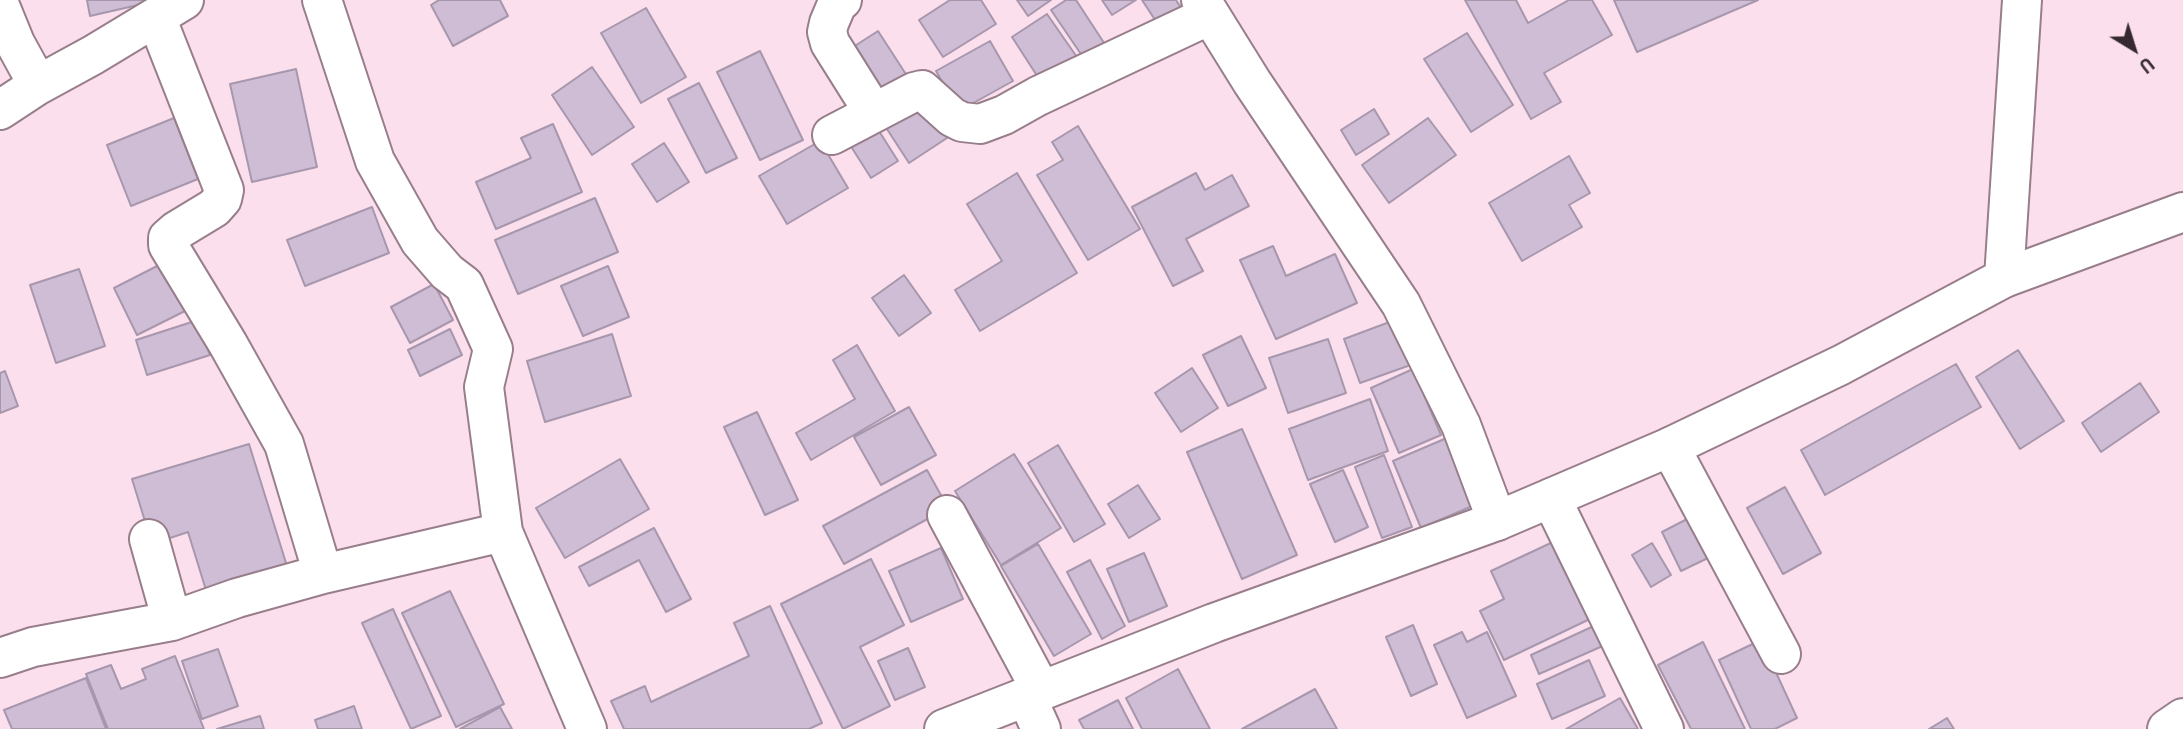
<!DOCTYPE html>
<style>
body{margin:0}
#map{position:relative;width:2183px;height:729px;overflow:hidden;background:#fcdfed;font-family:"PT Sans",sans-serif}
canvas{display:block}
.north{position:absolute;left:2099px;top:14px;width:70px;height:70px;-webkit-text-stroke:5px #fcdfed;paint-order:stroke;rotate:142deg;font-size:19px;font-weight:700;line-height:28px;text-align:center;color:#34292e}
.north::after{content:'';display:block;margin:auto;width:24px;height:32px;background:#34292e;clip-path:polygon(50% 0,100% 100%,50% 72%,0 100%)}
</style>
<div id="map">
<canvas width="2183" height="729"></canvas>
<div class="north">U</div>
</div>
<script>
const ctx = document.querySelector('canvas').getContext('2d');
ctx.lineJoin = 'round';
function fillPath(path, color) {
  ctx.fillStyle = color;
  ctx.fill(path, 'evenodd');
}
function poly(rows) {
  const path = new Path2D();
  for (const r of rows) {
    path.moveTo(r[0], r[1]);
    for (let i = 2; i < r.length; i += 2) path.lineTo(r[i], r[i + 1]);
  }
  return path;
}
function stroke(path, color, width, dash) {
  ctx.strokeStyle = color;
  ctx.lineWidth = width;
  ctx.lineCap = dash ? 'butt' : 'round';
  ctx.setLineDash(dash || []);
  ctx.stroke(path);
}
const building = poly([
 [87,0,160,0,90,16,87,0],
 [439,0,500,0,508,16,453,46,431,5,439,0],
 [950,0,981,0,996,24,943,57,919,20,950,0],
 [1017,0,1051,0,1028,16,1017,0],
 [1066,0,1076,0,1110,52,1089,66,1051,10,1066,0],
 [1102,0,1136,0,1112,15,1102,0],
 [1142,0,1176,0,1187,17,1163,32,1142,0],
 [1465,0,1516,0,1528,23,1569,0,1592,0,1612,35,1544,73,1561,102,1531,119,1465,0],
 [1614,0,1758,0,1637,52,1614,0],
 [646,8,686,77,641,103,601,33,646,8],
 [1047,14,1079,60,1043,85,1012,37,1047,14],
 [878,31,911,82,879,102,847,51,878,31],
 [1467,33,1513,105,1471,132,1424,59,1467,33],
 [990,41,1013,81,959,111,936,71,990,41],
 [760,51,803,140,760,160,717,72,760,51],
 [592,67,634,127,592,155,552,95,592,67],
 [296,69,317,167,252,182,230,84,296,69],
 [699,83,737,158,706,173,668,99,699,83],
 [923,100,947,138,909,163,885,126,923,100],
 [1374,109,1389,134,1356,155,1341,130,1374,109],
 [174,118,198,179,131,206,107,145,174,118],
 [1428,118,1456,155,1389,203,1362,165,1428,118],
 [872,120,898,161,871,178,845,137,872,120],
 [553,124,582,192,496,229,476,182,531,158,521,138,553,124],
 [1078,126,1140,229,1088,260,1037,175,1063,160,1052,142,1078,126],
 [820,141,848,188,787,224,759,176,820,141],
 [664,143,689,182,657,202,632,164,664,143],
 [1569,156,1590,193,1569,205,1582,227,1522,261,1489,203,1569,156],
 [1017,173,1077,273,980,331,955,290,1002,261,967,204,1017,173],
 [1196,173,1205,190,1232,175,1249,206,1186,239,1203,271,1173,286,1132,207,1196,173],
 [595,198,618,252,518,294,495,240,595,198],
 [372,207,389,253,305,286,287,240,372,207],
 [1273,246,1286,276,1335,254,1357,303,1276,339,1240,260,1273,246],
 [163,263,187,310,137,335,114,288,163,263],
 [608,266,629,317,583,336,561,286,608,266],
 [79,269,105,346,56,363,30,285,79,269],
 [904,275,931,313,899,336,872,298,904,275],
 [434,284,453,320,410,343,391,307,434,284],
 [1403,317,1419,362,1360,383,1344,339,1403,317],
 [198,320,210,355,147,375,136,340,198,320],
 [450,329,462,355,420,376,408,350,450,329],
 [612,334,631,396,545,422,527,361,612,334],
 [1241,336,1266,388,1228,406,1203,355,1241,336],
 [1328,339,1346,393,1288,413,1269,358,1328,339],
 [857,345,895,411,811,460,796,433,855,399,833,360,857,345],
 [2018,350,2064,421,2020,449,1976,377,2018,350],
 [1956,364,1981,407,1825,495,1801,450,1956,364],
 [1192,368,1218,408,1181,432,1155,393,1192,368],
 [1413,369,1441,435,1399,453,1371,388,1413,369],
 [5,371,18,406,0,413,0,373,5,371],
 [2140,383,2159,412,2101,452,2082,423,2140,383],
 [1370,399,1388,451,1308,480,1289,429,1370,399],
 [909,407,936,455,881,485,854,437,909,407],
 [757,412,798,500,765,515,724,427,757,412],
 [1242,429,1297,555,1242,579,1187,452,1242,429],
 [1456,434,1484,501,1421,528,1393,461,1456,434],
 [249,444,291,579,210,603,188,532,152,544,132,479,249,444],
 [1058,445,1105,524,1074,542,1028,463,1058,445],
 [1014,454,1061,528,1001,565,955,491,1014,454],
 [1384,455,1412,527,1382,538,1355,467,1384,455],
 [620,459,649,509,565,558,536,508,620,459],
 [927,470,948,508,844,564,823,526,927,470],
 [1343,470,1368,527,1335,542,1310,484,1343,470],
 [1138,485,1160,519,1129,538,1108,504,1138,485],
 [1785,487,1821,553,1783,574,1747,508,1785,487],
 [1689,518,1708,558,1681,571,1662,532,1689,518],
 [654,528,691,599,666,612,639,560,589,586,579,567,654,528],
 [1555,541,1592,618,1504,660,1480,611,1504,599,1491,571,1555,541],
 [1652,543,1671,575,1651,587,1632,555,1652,543],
 [1038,544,1091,634,1054,656,1001,566,1038,544],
 [941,548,963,599,911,622,889,571,941,548],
 [1144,553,1167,606,1129,622,1107,569,1144,553],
 [871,559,904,625,860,647,890,706,843,729,781,604,871,559],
 [1090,560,1125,626,1102,639,1067,572,1090,560],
 [450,591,504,704,456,727,402,613,450,591],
 [770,606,822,723,809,729,624,729,611,701,645,686,651,702,749,656,734,623,770,606],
 [393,609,441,716,411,729,362,623,393,609],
 [1413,625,1437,684,1411,696,1386,637,1413,625],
 [1596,625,1605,645,1539,674,1531,655,1596,625],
 [1462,632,1467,642,1487,632,1516,696,1467,718,1434,645,1462,632],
 [1761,640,1797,718,1775,729,1751,729,1719,660,1761,640],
 [1703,642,1745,729,1691,729,1658,665,1703,642],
 [908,648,925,687,895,700,878,661,908,648],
 [218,649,238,706,202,719,182,661,218,649],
 [175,656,204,729,108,729,86,674,111,665,121,689,146,679,142,669,175,656],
 [1589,660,1605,696,1552,719,1537,684,1589,660],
 [1178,669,1210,729,1142,729,1126,698,1178,669],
 [86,678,106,729,12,729,4,710,86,678],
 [1315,689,1337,729,1242,729,1315,689],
 [1620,698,1638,729,1566,729,1620,698],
 [1118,700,1133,729,1084,729,1079,720,1118,700],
 [354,706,362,729,318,729,315,720,354,706],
 [500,707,512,729,460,729,500,707],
 [260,716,264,729,217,729,260,716],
 [1947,718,1954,729,1929,729,1947,718]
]);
fillPath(building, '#cebdd5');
stroke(building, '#a797ad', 2);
const minor = poly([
 [322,0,375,161,420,241,447,272,464,285,493,349,484,387,503,532],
 [842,0,837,4,829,23,827,32,830,43,874,113],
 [1201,0,1252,82,1401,304,1461,425,1497,521],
 [0,6,15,43,38,85,93,55,184,0],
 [156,17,224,190,222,199,214,208,176,231,168,238,168,245,228,344,284,444,323,574],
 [0,110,38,85],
 [832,135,914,92,922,90,952,117,962,122,980,124,1004,115,1038,96,1210,15],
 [2004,278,2183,212],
 [1670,447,1781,654],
 [1551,498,1664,729],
 [947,515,1041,690],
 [149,539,172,621],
 [0,658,33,647,172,621,237,598,323,574,503,532,587,729],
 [1026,696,1041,729],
 [2167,729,2183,718]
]);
const tertiary = poly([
 [944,729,1214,623,1497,521,1670,447,1841,365,2004,278,2022,0]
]);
stroke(minor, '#987e8b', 42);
stroke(tertiary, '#987e8b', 42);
stroke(minor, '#fff', 38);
stroke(tertiary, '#fff', 38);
</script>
